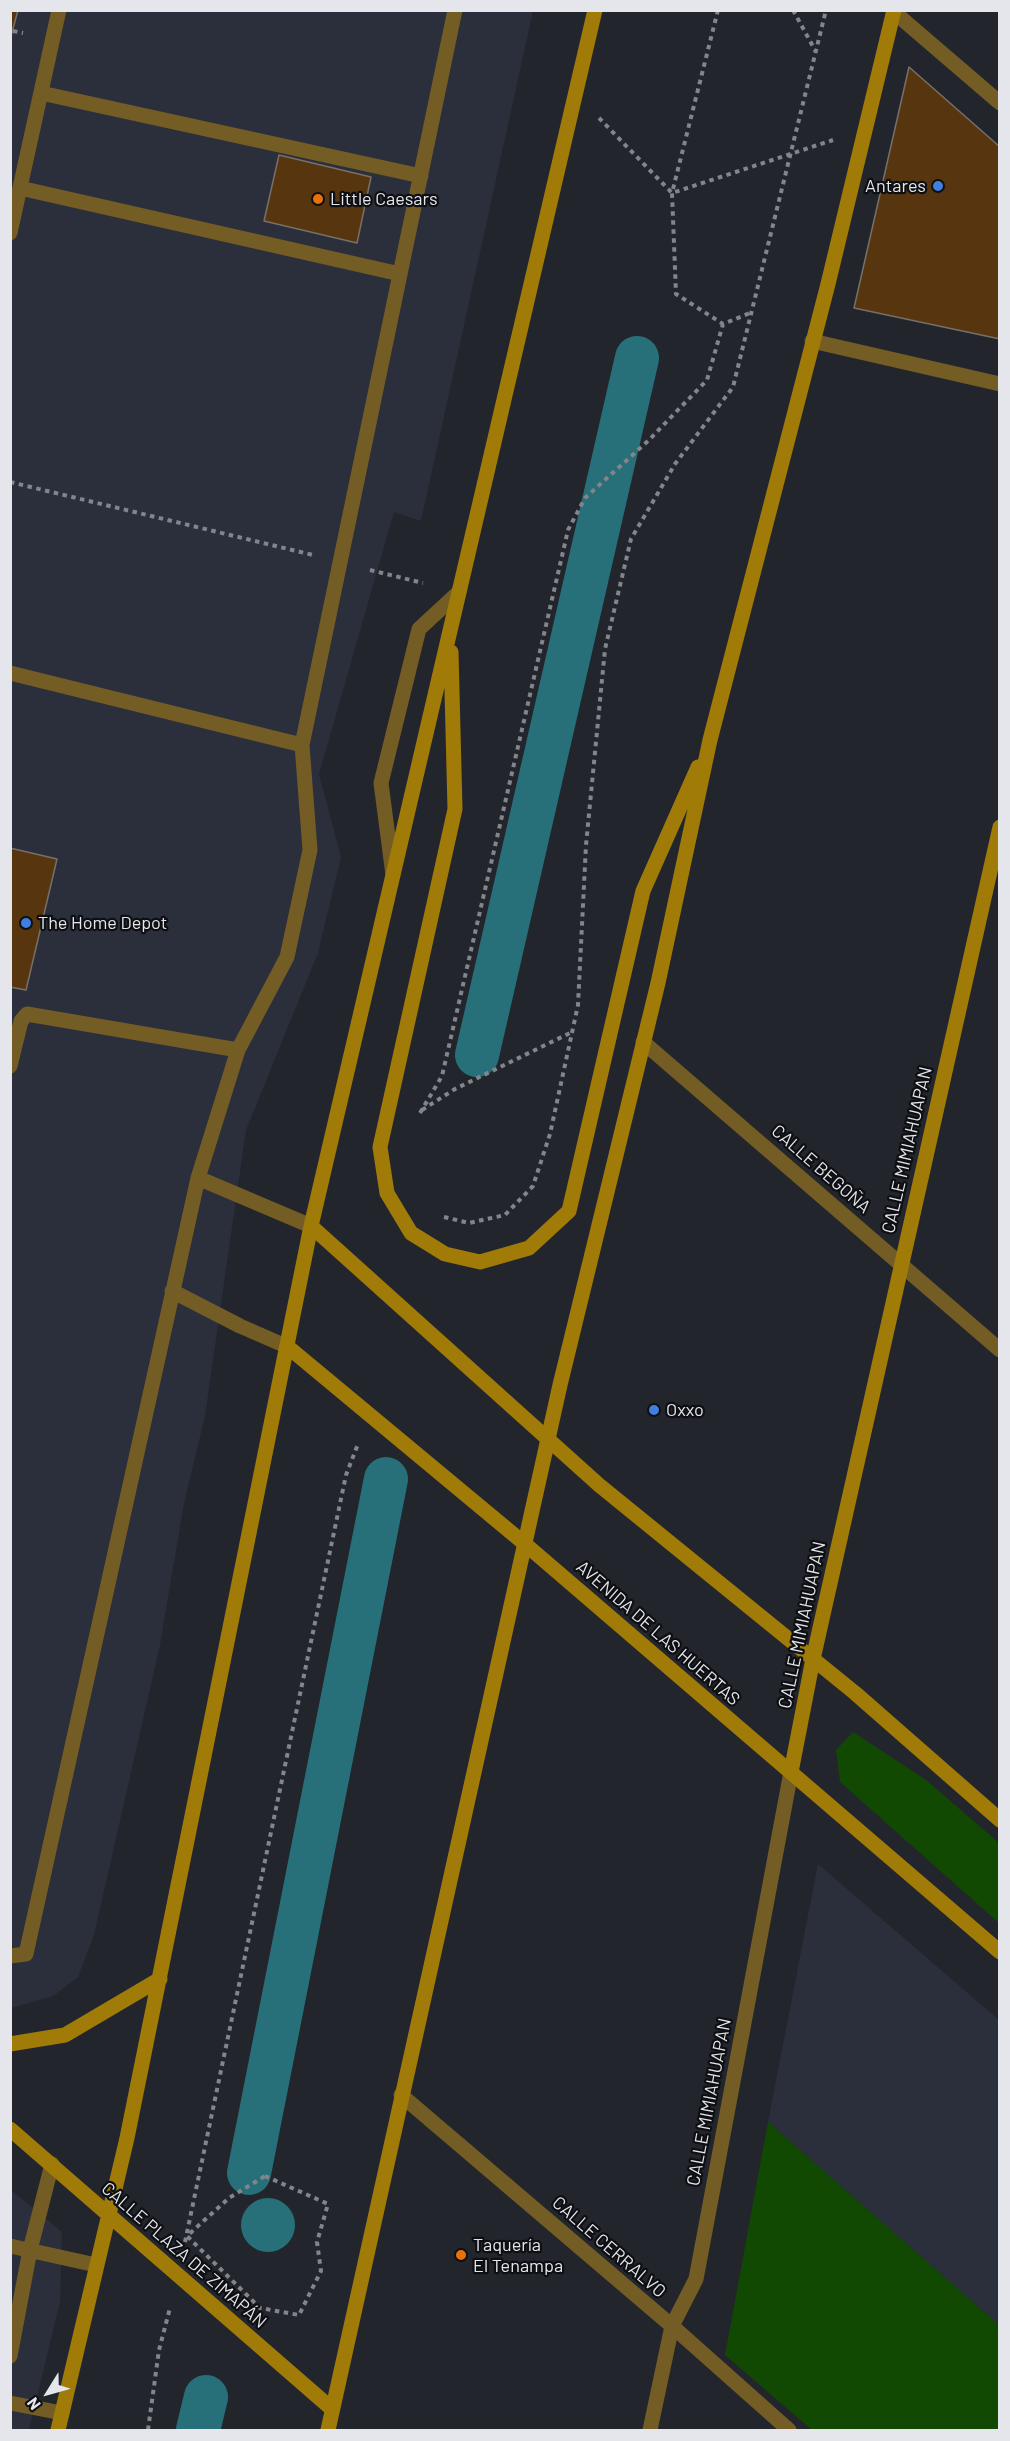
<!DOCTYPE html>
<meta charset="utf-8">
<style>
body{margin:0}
#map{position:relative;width:1010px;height:2441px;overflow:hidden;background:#23252d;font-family:Barlow,sans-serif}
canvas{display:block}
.frame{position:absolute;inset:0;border:12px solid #e4e6eb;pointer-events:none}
.north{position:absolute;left:18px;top:2363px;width:60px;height:60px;-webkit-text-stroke:4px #0e0f12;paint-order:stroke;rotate:233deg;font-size:16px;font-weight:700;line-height:24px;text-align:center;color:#e4e6eb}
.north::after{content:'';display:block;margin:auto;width:21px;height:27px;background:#e4e6eb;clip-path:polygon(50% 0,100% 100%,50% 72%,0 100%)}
</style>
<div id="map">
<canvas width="1010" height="2441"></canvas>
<div class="frame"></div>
<div class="north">N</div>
</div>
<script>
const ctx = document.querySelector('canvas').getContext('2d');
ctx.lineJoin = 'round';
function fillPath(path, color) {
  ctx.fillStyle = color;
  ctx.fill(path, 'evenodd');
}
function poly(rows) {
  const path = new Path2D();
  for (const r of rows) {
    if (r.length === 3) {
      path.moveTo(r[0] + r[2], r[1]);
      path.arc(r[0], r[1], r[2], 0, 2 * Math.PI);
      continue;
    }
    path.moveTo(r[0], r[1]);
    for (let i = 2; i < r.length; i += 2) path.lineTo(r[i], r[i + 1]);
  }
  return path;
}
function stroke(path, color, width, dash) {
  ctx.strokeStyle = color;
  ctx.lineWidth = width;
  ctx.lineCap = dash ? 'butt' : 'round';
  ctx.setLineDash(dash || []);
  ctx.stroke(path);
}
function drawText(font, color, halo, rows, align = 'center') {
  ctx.font = font + ' Barlow,sans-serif';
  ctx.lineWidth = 4.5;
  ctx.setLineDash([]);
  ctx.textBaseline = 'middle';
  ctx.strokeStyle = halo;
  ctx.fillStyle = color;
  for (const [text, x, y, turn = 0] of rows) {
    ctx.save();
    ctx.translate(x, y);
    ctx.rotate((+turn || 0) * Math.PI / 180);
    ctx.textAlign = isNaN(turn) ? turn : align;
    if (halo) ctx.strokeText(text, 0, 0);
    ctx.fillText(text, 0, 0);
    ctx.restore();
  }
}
fillPath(poly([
 [11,11,533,11,421,521,394,512,319,774,341,857,318,953,246,1130,205,1416,184,1503,160,1645,94,1935,78,1977,53,1996,11,2008],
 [818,1864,999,2020,999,2325,768,2122],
 [10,2189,62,2232,60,2302,29,2430,11,2430]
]), '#2b2f3c');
fillPath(poly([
 [853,1732,926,1780,999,1843,999,1923,840,1782,836,1750],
 [768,2122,999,2325,999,2430,812,2430,725,2355]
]), '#114903');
fillPath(poly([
 [268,2225,27]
]), '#287079');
stroke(poly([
 [477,1055,637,358],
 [249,2173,386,1479],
 [198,2430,206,2397]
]), '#287079', 44);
const building = poly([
 [10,10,18,10,10,40,10,10],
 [909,67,1000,147,1000,339,854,308,909,67],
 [279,155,371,177,357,243,264,221,279,155],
 [10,848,57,859,26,990,10,987,10,848]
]);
fillPath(building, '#57350e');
stroke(building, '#777069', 1.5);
stroke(poly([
 [718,10,672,193,676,294,723,324,750,313],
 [793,10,816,52],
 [13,31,23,33],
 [599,118,672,193,833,140],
 [10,482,313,555],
 [370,570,423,583],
 [422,1110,455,1089,572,1032],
 [420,1113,442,1076,568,530,585,498,648,441,707,380,723,324],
 [444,1217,469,1223,505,1215,533,1186,550,1134,578,1005,586,845,605,649,631,539,675,464,733,387,826,10],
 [265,2176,328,2204,317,2242,321,2271,299,2315,260,2308,187,2236,229,2198,265,2176],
 [185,2242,346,1475,358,1444],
 [148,2430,159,2350,170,2308]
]), '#83858c', 4, [4.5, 4.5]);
stroke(poly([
 [41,93,421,176],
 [20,188,400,274],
 [10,233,59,10],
 [812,341,1000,384],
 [10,673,302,745],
 [393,875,381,783,419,629,459,592],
 [10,1066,21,1021,27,1014,238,1050],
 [198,1178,311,1226],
 [172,1291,240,1326,288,1347],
 [10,1956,26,1954,198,1178,238,1050,287,957,310,850,302,745,455,10],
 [10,2246,96,2265],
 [10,2356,30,2250,52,2164],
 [10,2403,62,2413]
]), '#735d24', 15);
stroke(poly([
 [894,12,1000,103],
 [643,1042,1000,1350],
 [401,2095,672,2326,789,2430],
 [650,2430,672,2326,696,2279,791,1772]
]), '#735d24', 15);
stroke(poly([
 [451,652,455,809,380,1147,387,1193,411,1233,445,1254,480,1262,529,1248,569,1211,643,891,698,767],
 [311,1226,599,1485,855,1693,1000,1820],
 [288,1347,525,1544,1000,1952],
 [791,1772,813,1659,1000,827],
 [10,2044,65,2035,160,1979],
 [10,2129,332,2409],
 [58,2430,127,2138,311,1226,595,10],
 [328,2430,560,1385,658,983,710,740,828,284,894,10]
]), '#a07b07', 15);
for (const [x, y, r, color] of [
 [938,186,6,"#3f7fe0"],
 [318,199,6,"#e8710a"],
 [26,923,6,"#3f7fe0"],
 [654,1410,6,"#3f7fe0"],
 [461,2255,6,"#e8710a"]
]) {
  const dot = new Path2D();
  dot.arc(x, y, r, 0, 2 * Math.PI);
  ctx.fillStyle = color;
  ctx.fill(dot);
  stroke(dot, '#0e0f12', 2);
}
drawText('18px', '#e4e6eb', '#0e0f12', [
 ["Antares",926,186,"right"],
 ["Little Caesars",330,199],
 ["The Home Depot",38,923],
 ["Oxxo",666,1410],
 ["Taquería",473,2245],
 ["El Tenampa",473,2266]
], 'left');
drawText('18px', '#e4e6eb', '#0e0f12', [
 ["CALLE MIMIAHUAPAN",907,1150,-77],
 ["CALLE BEGOÑA",821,1169,41],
 ["CALLE MIMIAHUAPAN",802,1625,-78],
 ["AVENIDA DE LAS HUERTAS",658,1633,41],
 ["CALLE MIMIAHUAPAN",709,2102,-79],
 ["CALLE CERRALVO",609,2247,41],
 ["CALLE PLAZA DE ZIMAPÁN",184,2255,41]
]);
</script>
